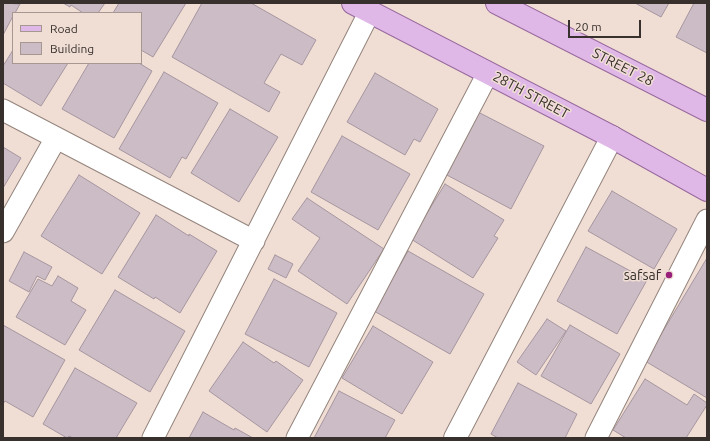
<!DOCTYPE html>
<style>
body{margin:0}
#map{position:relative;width:710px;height:441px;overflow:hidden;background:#f0ded5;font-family:Ubuntu,sans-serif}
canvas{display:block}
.frame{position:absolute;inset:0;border:4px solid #37302c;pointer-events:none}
.legend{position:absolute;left:12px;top:12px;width:130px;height:52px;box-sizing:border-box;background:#f0ded5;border:1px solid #a69891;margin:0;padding:5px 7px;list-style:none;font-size:12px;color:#37302c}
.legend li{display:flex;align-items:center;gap:8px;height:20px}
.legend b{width:20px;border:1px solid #a69891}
.scale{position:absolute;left:568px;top:20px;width:73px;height:18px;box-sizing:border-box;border:2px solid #37302c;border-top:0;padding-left:5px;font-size:12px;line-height:14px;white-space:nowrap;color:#37302c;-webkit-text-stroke:3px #f0ded5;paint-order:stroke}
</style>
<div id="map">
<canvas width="710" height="441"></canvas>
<div class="frame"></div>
<ul class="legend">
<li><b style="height:5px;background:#e0b8e8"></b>Road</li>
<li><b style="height:11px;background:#ccbcc6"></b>Building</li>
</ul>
<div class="scale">20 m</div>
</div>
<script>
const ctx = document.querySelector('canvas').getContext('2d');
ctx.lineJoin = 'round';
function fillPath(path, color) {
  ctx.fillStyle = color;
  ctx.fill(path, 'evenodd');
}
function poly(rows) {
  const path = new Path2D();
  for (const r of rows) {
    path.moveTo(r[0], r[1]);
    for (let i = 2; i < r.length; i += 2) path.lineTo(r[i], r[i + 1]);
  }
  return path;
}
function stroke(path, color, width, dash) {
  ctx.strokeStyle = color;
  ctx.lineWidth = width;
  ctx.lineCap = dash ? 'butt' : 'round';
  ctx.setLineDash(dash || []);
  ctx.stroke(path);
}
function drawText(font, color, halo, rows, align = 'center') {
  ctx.font = font + ' Ubuntu,sans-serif';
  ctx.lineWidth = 3;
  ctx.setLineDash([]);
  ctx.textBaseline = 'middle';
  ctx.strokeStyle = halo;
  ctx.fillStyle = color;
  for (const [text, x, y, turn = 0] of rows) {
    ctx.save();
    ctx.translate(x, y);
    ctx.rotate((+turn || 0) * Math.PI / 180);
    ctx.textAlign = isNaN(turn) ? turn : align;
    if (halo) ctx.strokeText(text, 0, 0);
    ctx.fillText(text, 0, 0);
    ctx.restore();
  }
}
const building = poly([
 [3,3,20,4,15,13,13,13,13,16,3,35,3,3],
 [63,3,105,3,98,13,83,13,71,5,70,7,63,3],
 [119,3,186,3,153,57,141,50,141,13,113,13,119,3],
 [202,3,251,3,316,40,302,65,281,54,264,83,280,92,269,112,172,57,202,3],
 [635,3,669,3,661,17,635,3],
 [694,3,707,3,707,53,676,37,694,3],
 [13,50,13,63,68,63,41,106,3,83,3,66,13,50],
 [89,63,139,63,152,71,114,138,62,109,89,63],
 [164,72,218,103,186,159,182,157,170,178,119,149,164,72],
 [375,73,438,109,420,142,414,139,405,155,347,122,375,73],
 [230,109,278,137,239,202,191,173,230,109],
 [478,112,544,146,511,209,445,174,478,112],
 [342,136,410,174,378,230,311,192,342,136],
 [3,147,21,158,3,188,3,147],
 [79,175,140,213,102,274,41,236,79,175],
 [445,184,504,220,494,236,498,238,473,278,411,239,445,184],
 [612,191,677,229,654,269,588,231,612,191],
 [307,198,384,249,347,304,298,271,320,238,292,219,307,198],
 [156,215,189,236,189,234,217,251,180,313,155,297,154,299,118,277,156,215],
 [586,247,647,280,617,334,557,301,586,247],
 [408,251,484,294,450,354,374,311,408,251],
 [24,252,52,267,45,280,37,276,29,292,9,281,24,252],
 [275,255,293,264,286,278,268,269,275,255],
 [707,258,707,398,645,361,707,258],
 [58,276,78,288,71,301,86,310,65,345,16,317,38,279,52,286,58,276],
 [274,279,337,313,309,367,245,334,274,279],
 [115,290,185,331,150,392,79,350,115,290],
 [547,319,566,331,536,375,517,362,547,319],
 [3,325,65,360,33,417,5,401,3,404,3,325],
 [570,325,620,354,591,404,541,376,570,325],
 [373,326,433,362,402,414,342,378,373,326],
 [243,342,274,363,276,361,303,380,267,432,209,391,243,342],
 [75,368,137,403,116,438,73,438,69,436,67,438,43,424,75,368],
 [645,379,687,405,694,394,707,403,707,405,686,438,626,438,613,430,645,379],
 [518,383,577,414,565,438,498,438,491,434,518,383],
 [339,391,395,420,385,438,314,438,339,391],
 [203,412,234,430,235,428,253,438,189,438,203,412]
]);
fillPath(building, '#ccbcc6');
stroke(building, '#a5959f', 1);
const street = poly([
 [3,110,254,241],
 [3,232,56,138],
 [153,438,370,11],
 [297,438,488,73],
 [596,438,707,220]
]);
const secondary = poly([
 [455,438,612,137]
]);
const primary = poly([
 [353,3,612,137,707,190],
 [497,3,707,110]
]);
stroke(street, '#94847c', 23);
stroke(secondary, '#94847c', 24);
stroke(primary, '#98699c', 24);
stroke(street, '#fff', 21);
stroke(secondary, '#fff', 22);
stroke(primary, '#e0b8e8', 22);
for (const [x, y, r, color] of [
 [669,275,4,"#99207a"]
]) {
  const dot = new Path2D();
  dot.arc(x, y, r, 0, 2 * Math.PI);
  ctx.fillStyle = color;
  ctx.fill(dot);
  stroke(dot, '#f0ded5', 1.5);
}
drawText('14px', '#37302c', '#f0ded5', [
 ["STREET 28",623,67,27],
 ["28TH STREET",531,95,28]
]);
drawText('14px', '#37302c', '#f0ded5', [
 ["safsaf",661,275]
], 'right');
</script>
